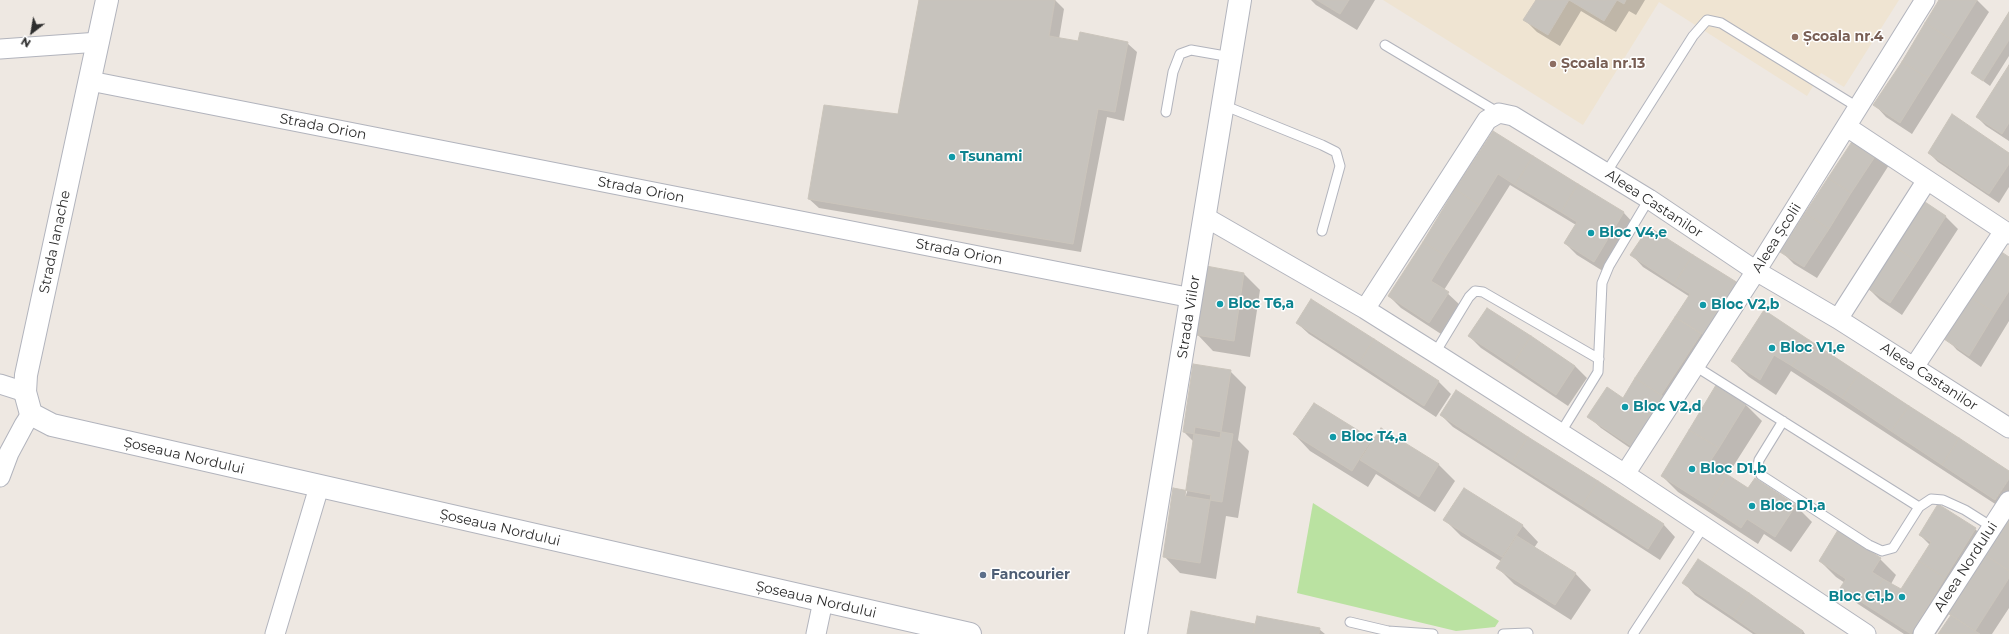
<!DOCTYPE html>
<meta charset="utf-8">
<style>
body{margin:0}
#map{position:relative;width:2009px;height:634px;overflow:hidden;background:#eee8e2;font-family:Montserrat,sans-serif}
canvas{display:block}
.north{position:absolute;left:12px;top:12px;width:40px;height:40px;-webkit-text-stroke:3px #fff;paint-order:stroke;rotate:211deg;font-size:11px;font-weight:700;line-height:16px;text-align:center;color:#2e2e2e}
.north::after{content:'';display:block;margin:auto;width:14px;height:18px;background:#2e2e2e;clip-path:polygon(50% 0,100% 100%,50% 72%,0 100%)}
</style>
<div id="map">
<canvas width="2009" height="634"></canvas>
<div class="north">N</div>
</div>
<script>
const ctx = document.querySelector('canvas').getContext('2d');
ctx.lineJoin = 'round';
function fillPath(path, color) {
  ctx.fillStyle = color;
  ctx.fill(path, 'evenodd');
}
function poly(rows) {
  const path = new Path2D();
  for (const r of rows) {
    path.moveTo(r[0], r[1]);
    for (let i = 2; i < r.length; i += 2) path.lineTo(r[i], r[i + 1]);
  }
  return path;
}
function stroke(path, color, width, dash) {
  ctx.strokeStyle = color;
  ctx.lineWidth = width;
  ctx.lineCap = dash ? 'butt' : 'round';
  ctx.setLineDash(dash || []);
  ctx.stroke(path);
}
function drawText(font, color, halo, rows, align = 'center') {
  ctx.font = font + ' Montserrat,sans-serif';
  ctx.lineWidth = 3;
  ctx.setLineDash([]);
  ctx.textBaseline = 'middle';
  ctx.strokeStyle = halo;
  ctx.fillStyle = color;
  for (const [text, x, y, turn = 0] of rows) {
    ctx.save();
    ctx.translate(x, y);
    ctx.rotate((+turn || 0) * Math.PI / 180);
    ctx.textAlign = isNaN(turn) ? turn : align;
    if (halo) ctx.strokeText(text, 0, 0);
    ctx.fillText(text, 0, 0);
    ctx.restore();
  }
}
fillPath(poly([
 [1383,0,1899,0,1844,87,1821,73,1807,96,1659,2,1583,125]
]), '#efe4d2');
fillPath(poly([
 [1313,503,1499,621,1495,627,1456,631,1297,593]
]), '#bae2a1');
fillPath(poly([
 [920,0,1055,0,1064,9,1059,39,1079,43,1127,43,1137,52,1124,121,1107,117,1081,252,819,208,809,199,898,115],
 [1311,0,1375,0,1357,30,1316,5],
 [1537,0,1645,0,1636,15,1629,11,1616,32,1581,11,1560,46,1537,32,1525,20],
 [1940,0,1977,0,1989,12,1912,134,1886,117,1875,105],
 [2009,14,2009,56,1990,86,1972,73],
 [2009,67,2009,141,1986,126,1977,117],
 [1493,132,1624,213,1635,225,1606,273,1577,255,1565,243,1576,225,1510,185,1444,290,1460,305,1441,334,1401,308,1389,296],
 [1855,139,1889,165,1817,278,1794,264,1782,252],
 [1929,153,2009,154,2009,187,1999,203,1938,162],
 [1922,202,1946,217,1958,229,1902,315,1880,300,1868,288],
 [1632,255,1749,296,1643,457,1601,428,1589,417,1623,399,1690,297,1643,267],
 [2009,258,2009,321,1981,367,1957,350,1946,338],
 [1244,274,1260,290,1250,357,1213,351,1197,334],
 [1311,301,1439,382,1451,394,1436,417,1309,334,1297,323],
 [1487,309,1575,366,1587,378,1568,406,1481,348,1469,336],
 [1764,311,2009,472,2009,513,1791,371,1776,395,1749,377,1732,361],
 [1230,371,1246,387,1238,440,1249,451,1238,518,1226,516,1216,579,1180,573,1164,556,1187,492,1194,442,1184,432],
 [1314,404,1373,441,1381,429,1439,465,1455,481,1435,512,1376,474,1368,487,1310,451,1294,434],
 [1745,404,1762,421,1727,476,1748,489,1795,505,1812,522,1791,552,1764,534,1758,544,1678,492,1662,476],
 [1441,415,1664,525,1675,537,1660,560,1453,427],
 [2009,516,2009,608,1992,634,1939,634,1952,616,1949,614,1936,634,1904,634,1858,604,1841,588,1845,583,1836,577,1820,561,1880,559,1896,575,1891,584,1901,591,1930,545,1920,535,1975,529,1991,544],
 [1445,520,1522,525,1538,542,1534,548,1575,573,1591,590,1571,620,1514,584,1498,568,1502,562,1461,536],
 [1699,561,1803,631,1805,634,1753,634,1695,595,1684,583],
 [1192,612,1256,625,1319,629,1325,634,1188,634]
]), '#0003');
const building = poly([
 [919,0,1055,0,1049,36,1078,41,1080,32,1128,42,1115,112,1098,109,1073,244,808,199,824,105,898,114,919,0],
 [1317,0,1349,0,1340,14,1317,0],
 [1536,0,1569,0,1548,35,1523,20,1536,0],
 [1569,0,1626,0,1624,4,1617,0,1604,21,1569,0],
 [1939,0,1977,0,1952,40,1925,23,1939,0],
 [2009,12,2009,40,1983,81,1971,73,2009,12],
 [1925,23,1952,40,1928,78,1902,62,1925,23],
 [1902,62,1928,78,1900,123,1873,105,1902,62],
 [2009,65,2009,123,2002,134,1976,117,2009,65],
 [1952,114,2009,153,2009,164,1989,194,1928,153,1952,114],
 [1493,131,1533,156,1515,185,1498,174,1479,205,1455,189,1493,131],
 [1855,137,1878,152,1851,193,1828,178,1855,137],
 [1533,156,1578,184,1561,212,1515,185,1533,156],
 [1828,178,1851,193,1829,229,1805,213,1828,178],
 [1578,184,1624,212,1594,262,1564,243,1577,222,1561,212,1578,184],
 [1455,189,1479,205,1446,256,1423,242,1455,189],
 [1922,200,1946,216,1917,262,1894,246,1922,200],
 [1805,213,1829,229,1804,267,1780,252,1805,213],
 [1649,227,1693,255,1674,284,1630,255,1649,227],
 [1423,242,1446,256,1431,281,1449,292,1429,323,1388,296,1423,242],
 [1894,246,1917,262,1890,303,1867,288,1894,246],
 [2000,251,2009,257,2009,291,1995,313,1970,297,2000,251],
 [1693,255,1738,283,1704,335,1675,317,1690,294,1674,284,1693,255],
 [1206,266,1244,273,1234,341,1196,335,1206,266],
 [1970,297,1995,313,1969,356,1944,339,1970,297],
 [1311,299,1374,339,1359,363,1296,323,1311,299],
 [1487,308,1531,336,1512,365,1468,336,1487,308],
 [1764,310,1809,340,1792,366,1774,355,1760,380,1731,361,1764,310],
 [1675,317,1701,334,1661,395,1635,378,1675,317],
 [1531,336,1575,366,1556,395,1512,365,1531,336],
 [1374,339,1439,381,1424,406,1359,363,1374,339],
 [1809,340,1859,373,1842,398,1792,366,1809,340],
 [1193,364,1231,370,1220,438,1183,432,1193,364],
 [1859,373,1909,406,1891,431,1842,398,1859,373],
 [1635,378,1664,397,1631,446,1587,417,1607,387,1623,398,1635,378],
 [1716,385,1746,404,1719,448,1689,430,1716,385],
 [1456,390,1528,437,1512,462,1440,415,1456,390],
 [1314,403,1372,439,1352,471,1293,434,1314,403],
 [1909,406,1959,438,1942,465,1891,431,1909,406],
 [1195,427,1233,434,1222,502,1185,496,1195,427],
 [1381,428,1439,464,1419,497,1360,460,1381,428],
 [1689,430,1719,448,1709,463,1728,475,1708,506,1661,476,1689,430],
 [1528,437,1598,481,1582,506,1512,462,1528,437],
 [1959,438,2009,471,2009,479,1995,500,1942,465,1959,438],
 [1728,475,1748,488,1755,478,1796,505,1775,537,1747,519,1741,528,1708,506,1728,475],
 [1598,481,1664,524,1648,549,1582,506,1598,481],
 [1173,488,1211,495,1200,563,1163,557,1173,488],
 [1464,488,1523,525,1502,557,1443,520,1464,488],
 [1938,504,1976,528,1945,578,1919,561,1931,542,1919,535,1938,504],
 [2009,515,2009,571,1984,554,2009,515],
 [1838,530,1881,558,1872,572,1883,579,1866,605,1840,588,1846,579,1819,561,1838,530],
 [1517,536,1576,573,1555,605,1496,568,1517,536],
 [1984,554,2009,571,2009,578,1975,631,1946,612,1984,554],
 [1698,559,1749,593,1733,617,1682,583,1698,559],
 [1919,561,1945,578,1911,634,1866,605,1883,579,1901,589,1919,561],
 [1749,593,1803,631,1801,634,1757,634,1733,617,1749,593],
 [1191,611,1255,624,1253,634,1187,634,1191,611],
 [1951,615,1975,631,1980,634,1938,634,1951,615],
 [1257,616,1320,628,1319,634,1253,634,1257,616]
]);
fillPath(building, '#c7c3bd');
stroke(building, '#cac4bb', 1);
const service = poly([
 [1385,45,1499,113],
 [1223,105,1322,145,1336,152,1340,166,1322,231],
 [1166,112,1173,72,1180,54,1191,50,1231,57],
 [1606,173,1693,36,1707,20,1721,23,1859,108],
 [1435,353,1469,297,1475,291,1483,292,1599,359],
 [1695,366,1919,507,1931,499,1943,500,1965,510,1992,527],
 [1783,421,1759,460,1758,467,1761,475,1869,545,1882,551,1893,548,1919,507],
 [1561,432,1598,372,1602,283,1609,266,1649,199],
 [1350,622,1388,631,1433,634],
 [1503,634,1528,633],
 [1633,634,1704,526]
]);
const minor = poly([
 [0,49,99,42],
 [90,81,1192,298],
 [1847,127,2009,234],
 [1205,217,1365,309,1435,353,1625,474,1866,634],
 [1365,309,1487,120,1499,113,1513,116,1649,199,1756,271,1838,319,2009,428],
 [1838,319,1927,180],
 [1914,367,2004,231],
 [0,384,25,392],
 [1625,474,1756,271,1925,0],
 [0,477,9,453,24,425,31,414],
 [275,634,319,487],
 [816,634,823,601],
 [1923,634,2009,501]
]);
const tertiary = poly([
 [107,0,26,375,25,392,31,414,52,425,970,634],
 [1136,634,1240,0]
]);
stroke(service, '#b2b4bd', 11);
stroke(minor, '#b2b4bd', 21);
stroke(tertiary, '#b2b4bd', 24);
stroke(service, '#fff', 9);
stroke(minor, '#fff', 19);
stroke(tertiary, '#fff', 22);
for (const [x, y, r, color] of [
 [1795,37,4,"#8d6e63"],
 [1553,64,4,"#8d6e63"],
 [952,157,4,"#0f9aa8"],
 [1591,233,4,"#0f9aa8"],
 [1220,304,4,"#0f9aa8"],
 [1703,305,4,"#0f9aa8"],
 [1772,348,4,"#0f9aa8"],
 [1625,407,4,"#0f9aa8"],
 [1333,437,4,"#0f9aa8"],
 [1692,469,4,"#0f9aa8"],
 [1752,506,4,"#0f9aa8"],
 [983,575,4,"#5c6f8a"],
 [1902,597,4,"#0f9aa8"]
]) {
  const dot = new Path2D();
  dot.arc(x, y, r, 0, 2 * Math.PI);
  ctx.fillStyle = color;
  ctx.fill(dot);
  stroke(dot, '#fff', 1.5);
}
drawText('bold 14px', '#785e54', '#fff', [
 ["Școala nr.4",1803,37],
 ["Școala nr.13",1561,64]
], 'left');
drawText('14px', '#2e2e2e', '#fff', [
 ["Strada Orion",323,127,11],
 ["Strada Orion",641,190,11],
 ["Aleea Castanilor",1654,204,33],
 ["Aleea Școlii",1777,238,-58],
 ["Strada Ianache",55,242,-78],
 ["Strada Orion",959,252,11],
 ["Strada Viilor",1189,317,-81],
 ["Aleea Castanilor",1929,377,33],
 ["Șoseaua Nordului",184,456,13],
 ["Șoseaua Nordului",500,528,13],
 ["Aleea Nordului",1966,567,-57],
 ["Șoseaua Nordului",816,600,13]
]);
drawText('bold 14px', '#0d838f', '#fff', [
 ["Tsunami",960,157],
 ["Bloc V4,e",1599,233],
 ["Bloc T6,a",1228,304],
 ["Bloc V2,b",1711,305],
 ["Bloc V1,e",1780,348],
 ["Bloc V2,d",1633,407],
 ["Bloc T4,a",1341,437],
 ["Bloc D1,b",1700,469],
 ["Bloc D1,a",1760,506],
 ["Bloc C1,b",1894,597,"right"]
], 'left');
drawText('bold 14px', '#4e5e75', '#fff', [
 ["Fancourier",991,575]
], 'left');
</script>
